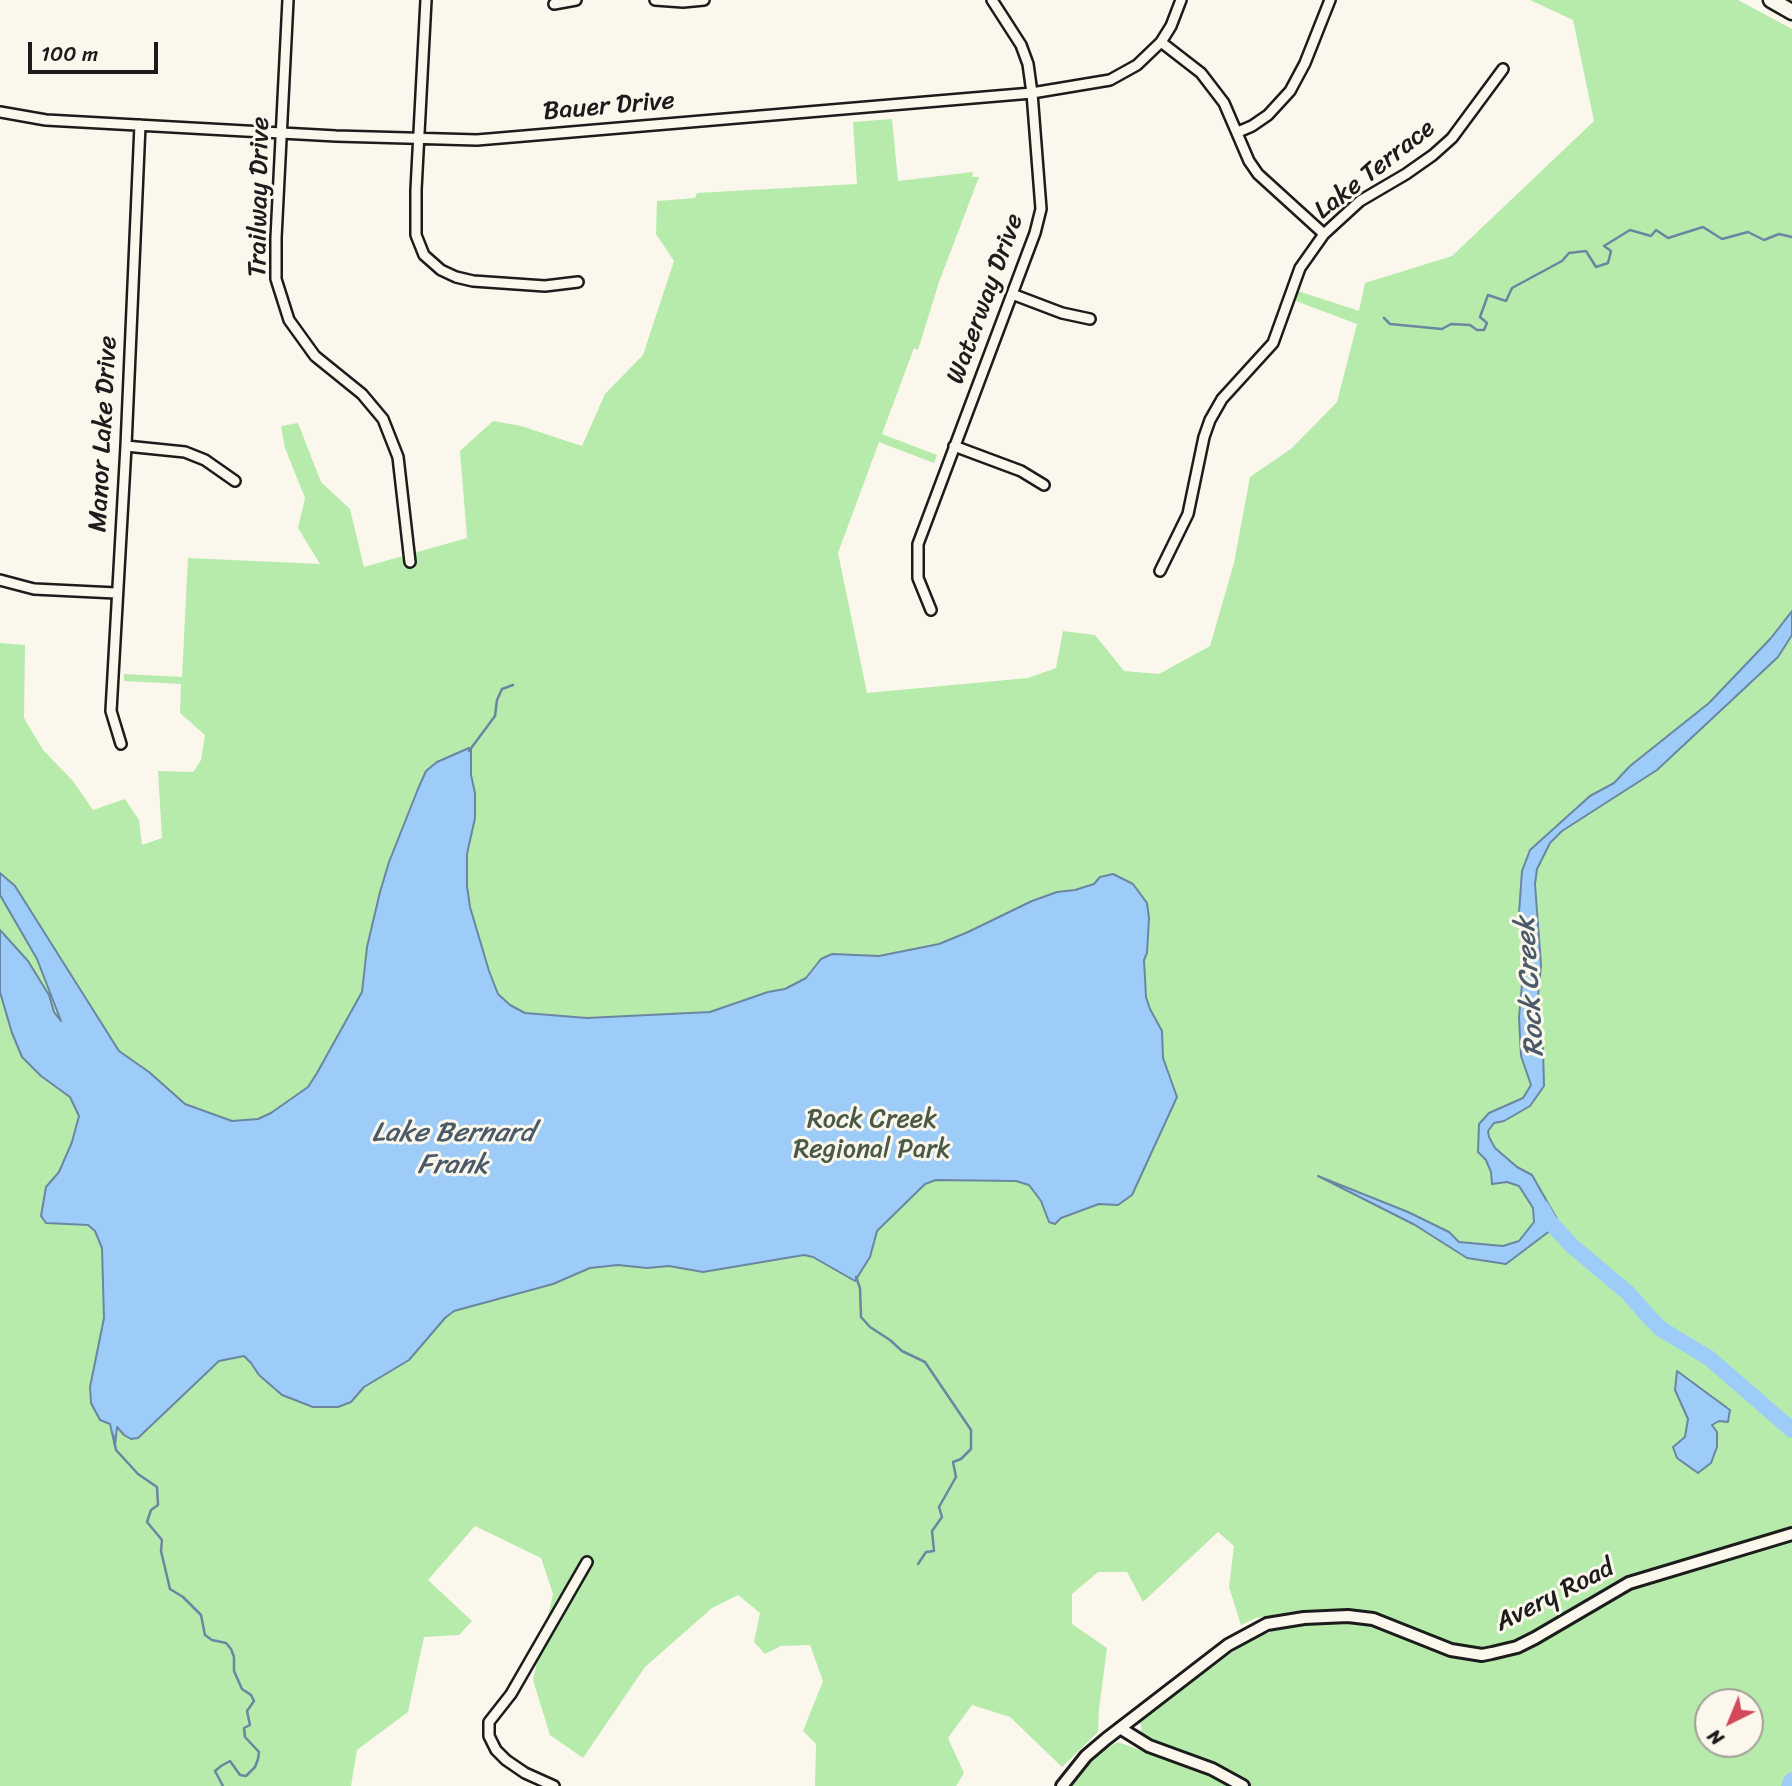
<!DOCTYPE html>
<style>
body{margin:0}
#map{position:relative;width:1792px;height:1786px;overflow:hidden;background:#fbf7ec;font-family:Sriracha,sans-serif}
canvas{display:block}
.north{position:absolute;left:1694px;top:1688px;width:70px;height:70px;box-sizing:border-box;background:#fbf7ec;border:2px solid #a29f99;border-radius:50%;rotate:223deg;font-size:19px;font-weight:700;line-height:28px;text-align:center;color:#1c1c1c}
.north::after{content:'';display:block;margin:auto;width:24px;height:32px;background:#d1495b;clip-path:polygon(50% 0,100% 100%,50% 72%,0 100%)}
.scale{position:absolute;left:28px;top:42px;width:130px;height:32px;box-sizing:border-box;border:4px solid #1c1c1c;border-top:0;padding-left:9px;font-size:21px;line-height:24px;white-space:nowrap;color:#1c1c1c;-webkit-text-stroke:5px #fbf7ec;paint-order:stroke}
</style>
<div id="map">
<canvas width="1792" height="1786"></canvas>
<div class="north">N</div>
<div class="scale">100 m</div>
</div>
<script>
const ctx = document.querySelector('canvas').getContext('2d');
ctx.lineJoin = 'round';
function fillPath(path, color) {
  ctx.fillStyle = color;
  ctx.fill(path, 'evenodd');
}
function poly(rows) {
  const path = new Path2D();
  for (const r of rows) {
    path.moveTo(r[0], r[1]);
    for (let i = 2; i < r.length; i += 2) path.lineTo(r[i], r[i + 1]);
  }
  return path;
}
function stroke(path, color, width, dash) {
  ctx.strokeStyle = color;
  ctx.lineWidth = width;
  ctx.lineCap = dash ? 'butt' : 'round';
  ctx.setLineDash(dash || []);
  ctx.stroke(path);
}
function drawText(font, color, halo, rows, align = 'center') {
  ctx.font = font + ' Sriracha,sans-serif';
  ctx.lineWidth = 6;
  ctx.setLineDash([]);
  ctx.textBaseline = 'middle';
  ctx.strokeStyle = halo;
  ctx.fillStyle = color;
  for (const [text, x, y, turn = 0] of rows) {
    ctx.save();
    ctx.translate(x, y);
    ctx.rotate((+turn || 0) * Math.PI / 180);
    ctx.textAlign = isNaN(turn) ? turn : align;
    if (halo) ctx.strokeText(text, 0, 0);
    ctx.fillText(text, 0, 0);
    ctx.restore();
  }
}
fillPath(poly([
 [1530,0,1738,0,1792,29,1792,1531,1631,1578,1511,1646,1479,1651,1456,1648,1375,1616,1276,1620,1274,1616,1256,1618,1241,1625,1229,1587,1234,1546,1218,1532,1143,1602,1127,1572,1098,1572,1072,1594,1072,1624,1107,1648,1099,1709,1098,1732,1062,1767,1010,1717,972,1705,948,1738,964,1773,956,1786,815,1786,816,1744,803,1731,823,1681,810,1645,781,1646,765,1654,754,1642,760,1613,738,1595,712,1608,645,1667,583,1758,550,1735,533,1680,553,1594,541,1558,475,1526,428,1580,472,1621,459,1635,424,1637,408,1712,357,1750,351,1786,0,1786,0,643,25,645,24,718,43,750,73,781,93,810,125,799,139,820,142,845,162,838,158,771,193,772,201,760,205,735,180,713,181,684,124,681,124,674,182,677,188,558,320,564,298,528,305,498,285,448,281,426,298,423,321,482,350,509,364,567,467,538,460,451,493,421,521,426,582,446,605,394,643,355,674,261,656,234,657,201,695,198,697,193,857,184,853,122,892,119,898,181,973,172,972,177,979,177,939,282,918,350,914,348,882,434,937,455,934,463,879,442,838,553,867,693,1028,678,1056,668,1063,631,1095,635,1124,671,1159,674,1210,646,1234,563,1250,477,1292,448,1337,402,1357,324,1293,300,1298,291,1359,311,1365,283,1452,256,1594,121,1573,20],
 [1792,1540,1792,1786,1250,1786,1135,1735,1142,1729,1140,1722,1227,1656,1259,1635,1269,1633,1278,1627,1304,1623,1357,1622,1391,1630,1476,1658,1493,1658,1508,1655,1532,1645,1629,1588],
 [1708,1702,1750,1702,1750,1744,1708,1744],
 [1118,1742,1209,1775,1227,1786,1069,1786,1098,1753]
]), '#b7ebac');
const water = poly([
 [1792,611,1792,635,1778,657,1657,770,1562,831,1550,843,1537,869,1535,884,1541,965,1536,1016,1543,1049,1544,1086,1530,1106,1504,1121,1494,1123,1488,1131,1489,1137,1495,1148,1517,1167,1532,1175,1557,1219,1551,1230,1506,1264,1467,1258,1415,1225,1318,1176,1408,1212,1449,1232,1459,1242,1503,1246,1519,1241,1534,1222,1533,1208,1519,1186,1507,1182,1492,1184,1491,1172,1486,1160,1478,1152,1479,1124,1489,1113,1523,1098,1531,1085,1521,1056,1519,1017,1522,984,1527,969,1519,913,1522,871,1530,850,1590,796,1614,783,1630,766,1709,703,1771,638,1792,611],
 [469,748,471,750,471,775,475,793,475,818,467,854,467,886,470,907,489,971,498,994,510,1005,525,1013,587,1018,710,1012,768,992,785,989,806,978,821,959,832,954,879,956,939,944,968,932,1032,901,1057,892,1075,890,1094,884,1100,877,1113,874,1133,884,1147,903,1149,918,1147,953,1144,960,1146,997,1150,1009,1162,1031,1163,1058,1177,1097,1132,1195,1118,1205,1099,1204,1061,1218,1055,1224,1049,1222,1041,1201,1029,1185,1016,1181,936,1180,925,1184,877,1231,870,1257,855,1281,813,1257,804,1255,703,1272,669,1266,647,1268,618,1265,590,1268,553,1284,454,1311,445,1318,409,1360,364,1387,351,1402,338,1407,313,1407,282,1395,259,1375,251,1363,244,1356,219,1361,138,1438,131,1439,124,1435,117,1427,115,1446,110,1424,100,1420,91,1403,90,1387,104,1318,102,1248,95,1231,88,1225,46,1223,41,1216,46,1187,59,1172,72,1142,79,1116,70,1097,41,1076,22,1057,12,1033,0,992,0,930,28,961,49,995,54,1012,61,1021,37,959,0,895,0,873,15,886,119,1051,149,1072,185,1104,232,1121,258,1119,271,1113,308,1087,317,1073,362,992,367,947,380,892,389,862,418,789,426,771,437,762,469,748],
 [1677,1371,1730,1410,1728,1422,1719,1421,1712,1425,1717,1432,1717,1447,1711,1463,1698,1473,1677,1458,1673,1447,1685,1437,1688,1419,1675,1390,1677,1371]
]);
fillPath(water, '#9eccf9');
stroke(water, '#6a86a1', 2);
stroke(poly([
 [1384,318,1390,324,1442,329,1451,324,1470,325,1477,330,1484,330,1487,323,1480,317,1488,295,1506,301,1512,288,1562,261,1569,253,1586,251,1596,267,1608,263,1611,251,1604,246,1630,230,1651,236,1656,230,1668,238,1703,227,1722,239,1748,232,1764,240,1779,234,1792,237],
 [469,751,495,716,497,700,502,689,513,685],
 [856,1277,860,1288,861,1317,870,1327,890,1340,902,1351,925,1362,971,1430,971,1449,961,1459,953,1462,956,1477,939,1507,942,1517,932,1531,934,1551,926,1552,918,1564],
 [113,1435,116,1450,138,1474,157,1487,158,1505,151,1510,147,1522,162,1540,161,1551,170,1589,183,1597,201,1615,205,1635,212,1640,226,1643,231,1649,234,1657,234,1671,242,1689,251,1695,254,1701,247,1711,250,1725,244,1728,245,1737,259,1752,258,1759,255,1767,246,1776,240,1775,230,1761,221,1766,215,1771,223,1786]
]), '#6a86a1', 2.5);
stroke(poly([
 [1542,1208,1549,1221,1571,1245,1628,1293,1648,1316,1661,1329,1709,1358,1792,1430],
 [1789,1786,1792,1780]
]), '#9eccf9', 16);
const minor = poly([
 [288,0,276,238,276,279,289,320,315,356,362,394,383,419,398,457,410,562],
 [426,0,416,190,416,235,424,255,441,270,456,277,473,281,545,286,578,282],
 [655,0,683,2,704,0],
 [554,4,576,0],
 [1161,42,1201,73,1224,103,1249,161,1258,174,1324,234],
 [0,112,46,120,336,136,477,140,1032,93,1110,80,1137,65,1161,42,1171,26,1181,0],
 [1238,132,1252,126,1268,115,1290,91,1305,63,1330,0],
 [1012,294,1062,313,1090,319],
 [126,446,185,452,205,460,235,481],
 [954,446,1021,471,1044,485],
 [1160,571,1188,514,1204,437,1210,420,1222,399,1273,343,1300,268,1324,234,1360,201,1406,174,1433,155,1452,138,1503,69],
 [0,580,34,589,116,593],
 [931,610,918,578,918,544,1035,233,1041,209,1032,93,1028,64,1021,45,992,0],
 [121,744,111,711,126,446,140,125],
 [554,1786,525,1773,506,1760,496,1750,489,1736,489,1722,511,1694,587,1562]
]);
const tertiary = poly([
 [1120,1728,1149,1746,1212,1769,1243,1786],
 [1062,1786,1086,1756,1106,1739,1228,1645,1267,1624,1304,1618,1348,1616,1373,1619,1451,1650,1482,1655,1492,1653,1517,1647,1535,1638,1629,1583,1792,1534]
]);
const primary = poly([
 [1771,0,1792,12]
]);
stroke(minor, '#1c1c1c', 14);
stroke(tertiary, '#1c1c1c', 16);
stroke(primary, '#1c1c1c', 19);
stroke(minor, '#fbf7ec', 9);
stroke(tertiary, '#fbf7ec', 10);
stroke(primary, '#fbf7ec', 14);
drawText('26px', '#1c1c1c', '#fbf7ec', [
 ["Bauer Drive",609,107,-5],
 ["Lake Terrace",1375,170,-38],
 ["Trailway Drive",260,197,-89],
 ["Waterway Drive",986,299,-70],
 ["Manor Lake Drive",104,434,-87],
 ["Avery Road",1555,1596,-27]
]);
drawText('26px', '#4a5a47', '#fbf7ec', [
 ["Rock Creek",872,1120],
 ["Regional Park",872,1150]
]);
drawText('italic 28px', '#4a5a69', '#fbf7ec', [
 ["Rock Creek",1531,987,-94],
 ["Lake Bernard",453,1134],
 ["Frank",453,1166]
]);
</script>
